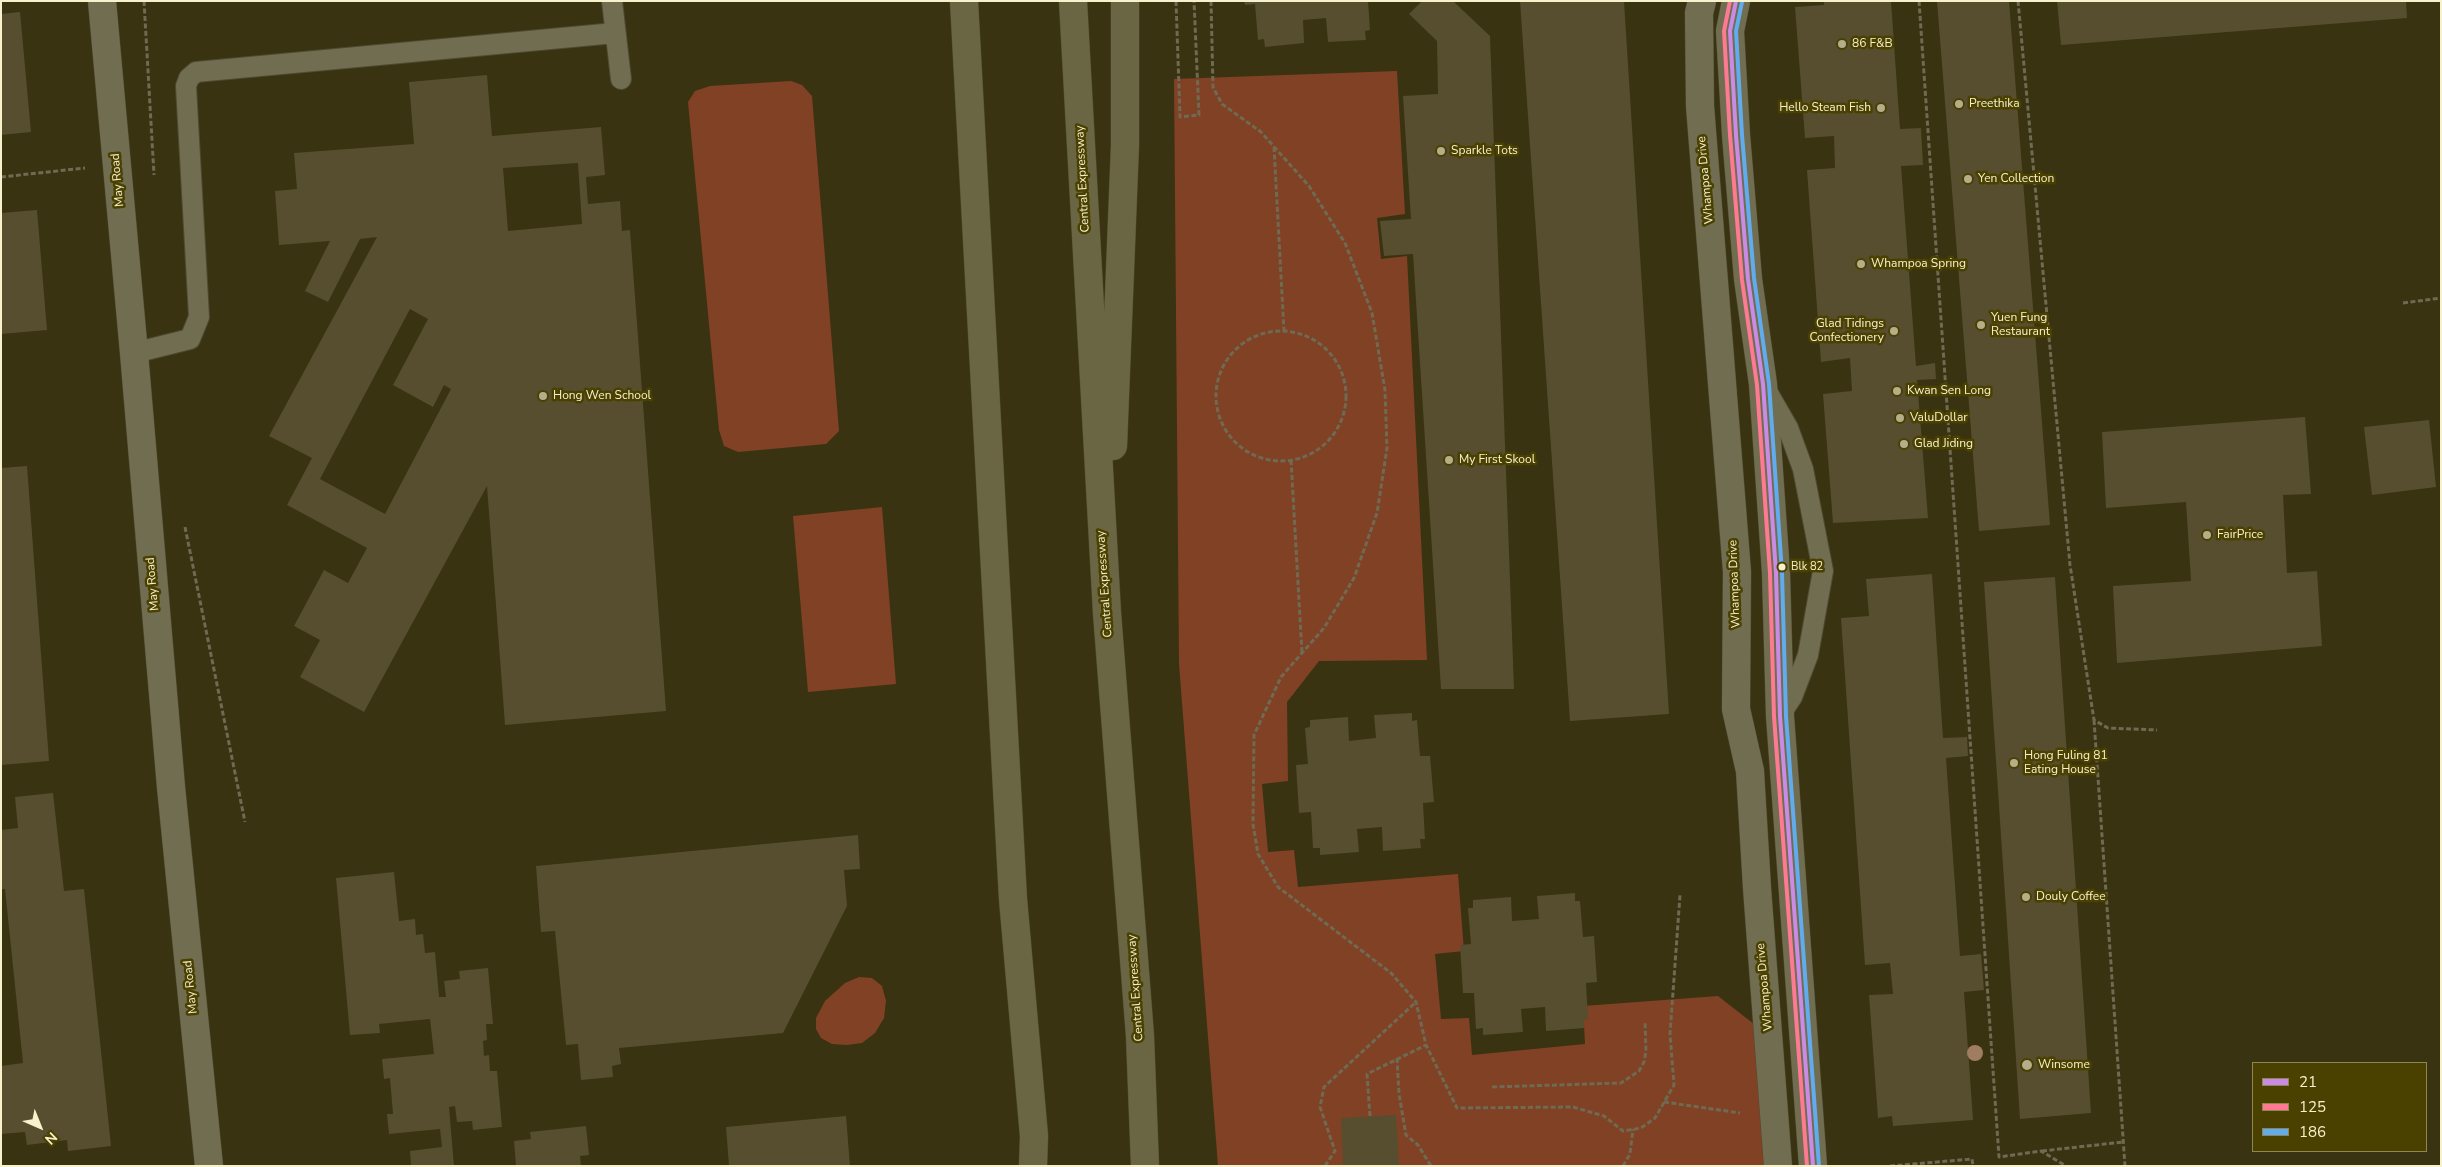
<!DOCTYPE html>
<style>
body{margin:0}
#map{position:relative;width:2442px;height:1167px;overflow:hidden;background:#393311;font-family:"Nunito Sans",sans-serif}
canvas{display:block}
.frame{position:absolute;inset:0;border:2px solid #f7f1cc;pointer-events:none}
.legend{position:absolute;left:2252px;top:1062px;width:175px;height:90px;box-sizing:border-box;background:#4a4000;border:1px solid #8f8752;margin:0;padding:6px 9px;list-style:none;font-size:15px;color:#f7f1cc}
.legend li{display:flex;align-items:center;gap:10px;height:25px}
.legend b{width:25px;border:1px solid #8f8752}
.north{position:absolute;left:15px;top:1102px;width:50px;height:50px;-webkit-text-stroke:4px #4a4000;paint-order:stroke;rotate:136deg;font-size:14px;font-weight:700;line-height:20px;text-align:center;color:#f7f1cc}
.north::after{content:'';display:block;margin:auto;width:18px;height:22px;background:#f7f1cc;clip-path:polygon(50% 0,100% 100%,50% 72%,0 100%)}
</style>
<div id="map">
<canvas width="2442" height="1167"></canvas>
<div class="frame"></div>
<ul class="legend">
<li><b style="height:6px;background:#ca8be6"></b>21</li>
<li><b style="height:6px;background:#fe7a93"></b>125</li>
<li><b style="height:6px;background:#60acee"></b>186</li>
</ul>
<div class="north">N</div>
</div>
<script>
const ctx = document.querySelector('canvas').getContext('2d');
ctx.lineJoin = 'round';
function fillPath(path, color) {
  ctx.fillStyle = color;
  ctx.fill(path, 'evenodd');
}
function poly(rows) {
  const path = new Path2D();
  for (const r of rows) {
    if (r.length === 3) {
      path.moveTo(r[0] + r[2], r[1]);
      path.arc(r[0], r[1], r[2], 0, 2 * Math.PI);
      continue;
    }
    path.moveTo(r[0], r[1]);
    for (let i = 2; i < r.length; i += 2) path.lineTo(r[i], r[i + 1]);
  }
  return path;
}
function stroke(path, color, width, dash) {
  ctx.strokeStyle = color;
  ctx.lineWidth = width;
  ctx.lineCap = dash ? 'butt' : 'round';
  ctx.setLineDash(dash || []);
  ctx.stroke(path);
}
function drawText(font, color, halo, rows, align = 'center') {
  ctx.font = font + ' "Nunito Sans",sans-serif';
  ctx.lineWidth = 5;
  ctx.setLineDash([]);
  ctx.textBaseline = 'middle';
  ctx.strokeStyle = halo;
  ctx.fillStyle = color;
  for (const [text, x, y, turn = 0] of rows) {
    ctx.save();
    ctx.translate(x, y);
    ctx.rotate((+turn || 0) * Math.PI / 180);
    ctx.textAlign = isNaN(turn) ? turn : align;
    if (halo) ctx.strokeText(text, 0, 0);
    ctx.fillText(text, 0, 0);
    ctx.restore();
  }
}
fillPath(poly([
 [1397,71,1405,214,1377,218,1381,259,1407,256,1427,660,1319,661,1287,702,1288,781,1262,784,1268,852,1294,850,1298,887,1458,874,1464,951,1435,954,1441,1019,1469,1018,1472,1055,1585,1044,1583,1006,1718,996,1759,1028,1772,1166,1218,1166,1179,664,1174,79],
 [791,81,802,85,812,96,839,431,826,444,738,452,724,446,719,430,688,102,695,91,710,86],
 [882,507,896,684,808,692,793,516],
 [859,977,872,978,882,986,886,1001,884,1018,875,1033,862,1043,847,1045,832,1044,821,1038,816,1029,816,1018,825,1001,845,983]
]), '#814125');
fillPath(poly([
 [1244,1,1368,1,1370,30,1365,31,1366,40,1328,42,1326,18,1303,20,1304,43,1265,47,1264,39,1258,40,1255,4,1245,5],
 [1422,1,1453,1,1490,36,1514,689,1441,689,1413,254,1384,256,1380,221,1411,219,1403,96,1438,94,1437,41,1409,14],
 [1520,1,1624,1,1669,714,1570,721],
 [1824,1,1891,1,1900,129,1921,128,1923,165,1901,166,1916,366,1935,363,1936,379,1917,380,1928,518,1833,523,1823,394,1852,391,1850,358,1821,362,1807,170,1835,168,1834,136,1805,138,1795,7,1824,5],
 [1937,1,2009,1,2050,525,1979,531],
 [2057,1,2406,1,2407,18,2061,45],
 [20,12,31,132,1,135,1,14],
 [487,75,492,136,601,127,605,175,586,177,588,204,620,201,622,231,630,230,666,711,505,725,487,486,364,712,300,677,320,640,294,626,324,570,348,583,367,548,287,505,312,458,269,436,377,237,360,239,328,302,305,291,330,241,279,245,275,191,297,189,294,153,414,144,409,82],
 [578,163,582,224,508,231,503,168],
 [410,309,428,319,393,385,433,407,444,385,451,389,385,514,320,479],
 [37,210,47,330,1,334,1,213],
 [2305,417,2311,494,2283,495,2287,573,2317,571,2322,646,2117,663,2113,586,2191,581,2186,502,2106,508,2102,432],
 [2429,420,2436,487,2372,495,2364,427],
 [27,466,49,761,1,765,1,468],
 [1932,574,1943,738,1967,737,1968,756,1946,758,1960,956,1981,954,1984,990,1964,992,1973,1120,1893,1126,1892,1116,1878,1118,1869,995,1893,994,1890,963,1865,965,1841,618,1869,616,1866,579],
 [2055,577,2091,1113,2020,1119,1984,582],
 [1412,713,1412,721,1417,720,1420,756,1430,756,1434,802,1423,803,1425,839,1420,839,1421,848,1383,851,1382,827,1357,829,1359,852,1320,855,1320,848,1313,848,1311,812,1299,813,1296,765,1308,764,1305,728,1310,727,1310,720,1348,717,1349,741,1376,738,1374,715],
 [53,793,64,891,84,889,111,1146,68,1151,67,1140,27,1145,25,1132,1,1134,1,1066,23,1063,5,889,1,889,1,830,18,828,15,797],
 [858,835,860,869,844,870,847,906,783,1033,619,1048,621,1064,612,1066,613,1077,581,1080,578,1044,566,1045,555,931,541,932,536,866],
 [394,872,399,921,415,919,416,935,423,934,425,953,435,952,439,997,446,997,444,981,460,979,459,971,488,968,493,1024,486,1024,487,1040,483,1041,484,1056,489,1055,490,1071,497,1071,502,1127,473,1130,472,1121,457,1122,455,1106,449,1107,454,1166,411,1166,410,1151,442,1147,440,1129,389,1134,387,1114,393,1114,390,1078,384,1079,382,1059,434,1054,430,1019,379,1024,380,1033,350,1035,336,878],
 [1575,893,1575,901,1580,901,1583,937,1594,936,1597,982,1586,983,1588,1019,1584,1020,1584,1028,1546,1031,1545,1007,1521,1009,1523,1032,1483,1035,1483,1028,1476,1029,1474,993,1463,993,1460,945,1471,944,1468,908,1473,908,1473,900,1511,897,1512,921,1539,919,1537,896],
 [1396,1115,1399,1166,1343,1166,1341,1118],
 [846,1116,850,1166,729,1166,726,1127],
 [586,1126,589,1155,580,1156,581,1166,516,1166,514,1141,531,1139,530,1132]
]), '#564e2f');
const lane = poly([
 [612,1,621,79],
 [134,353,190,339,199,317,186,86,189,78,196,72,615,33],
 [1765,388,1788,428,1803,469,1823,571,1808,655,1792,697,1780,715]
]);
const street = poly([
 [102,1,134,353,171,787,209,1166],
 [1702,1,1699,13,1700,106,1737,572,1736,709,1750,771,1757,888,1778,1166],
 [1736,1,1730,31,1736,135,1748,279,1763,384,1776,573,1780,716,1813,1166]
]);
const highway = poly([
 [964,1,1013,899,1034,1136,1033,1166],
 [1073,1,1107,613,1140,1036,1145,1166],
 [1113,446,1125,145,1125,1]
]);
stroke(lane, '#4f4b32', 22);
stroke(street, '#4f4b32', 29);
stroke(highway, '#4f4b32', 29);
stroke(poly([
 [144,1,154,175],
 [1176,1,1180,117,1199,115,1194,1],
 [1211,1,1213,87,1222,104,1261,132,1309,186,1345,243,1372,313,1385,390,1387,448,1377,513,1354,578,1324,628,1281,677,1254,735,1253,824,1258,854,1278,887,1391,973,1416,1002,1426,1045,1457,1108,1573,1107,1604,1116,1623,1131,1641,1128,1655,1118,1674,1085,1670,1034,1680,895],
 [1919,1,1999,1157,2041,1151,2066,1166],
 [2018,1,2070,565,2094,720,2108,728,2157,730],
 [1274,147,1284,331],
 [1,177,85,168],
 [2403,303,2441,298],
 [1281,396,65],
 [1291,460,1302,653],
 [185,527,245,822],
 [2094,720,2125,1166],
 [1397,1058,1399,1094,1406,1135,1418,1145,1431,1166],
 [1492,1087,1621,1083,1639,1071,1644,1062,1646,1051,1645,1022],
 [1664,1102,1740,1113],
 [1370,1116,1367,1074,1426,1045],
 [2042,1151,2123,1142],
 [1325,1166,1335,1151,1320,1107,1324,1087,1416,1002],
 [1623,1166,1630,1154,1633,1129],
 [1890,1166,1972,1159,1973,1166]
]), '#6f6a52', 3, [5, 2.5]);
stroke(lane, '#716d51', 20);
stroke(street, '#716d51', 28);
stroke(highway, '#6a6542', 28);
stroke(poly([
 [1736,1,1730,31,1736,135,1748,279,1763,384,1776,573,1780,716,1813,1166]
]), '#ca8be6', 4);
stroke(poly([
 [1730,1,1724,31,1730,135,1742,280,1757,385,1770,573,1774,716,1807,1166]
]), '#fe7a93', 4);
stroke(poly([
 [1742,2,1736,31,1742,135,1754,278,1769,384,1782,573,1786,716,1819,1166]
]), '#60acee', 4);
ctx.fillStyle = '#a07c61';
for (const [x, y] of [
 [1975,1053]
]) {
  ctx.beginPath();
  ctx.arc(x, y, 8, 0, 2 * Math.PI);
  ctx.fill();
}
for (const [x, y, r, color] of [
 [1842,44,5,"#b4ae8b"],
 [1959,104,5,"#b4ae8b"],
 [1881,108,5,"#b4ae8b"],
 [1441,151,5,"#b4ae8b"],
 [1968,179,5,"#b4ae8b"],
 [1861,264,5,"#b4ae8b"],
 [1981,325,5,"#b4ae8b"],
 [1894,331,5,"#b4ae8b"],
 [1897,391,5,"#b4ae8b"],
 [543,396,5,"#b4ae8b"],
 [1900,418,5,"#b4ae8b"],
 [1904,444,5,"#b4ae8b"],
 [1449,460,5,"#b4ae8b"],
 [2207,535,5,"#b4ae8b"],
 [1782,567,4.5,"#f7f1cc"],
 [2014,763,5,"#b4ae8b"],
 [2026,897,5,"#b4ae8b"],
 [2027,1065,6,"#b4ae8b"]
]) {
  const dot = new Path2D();
  dot.arc(x, y, r, 0, 2 * Math.PI);
  ctx.fillStyle = color;
  ctx.fill(dot);
  stroke(dot, '#4a4000', 2);
}
drawText('11px', '#f7f1cc', '#4a4000', [
 ["Blk 82",1791,567]
], 'left');
drawText('12px', '#f7f1cc', '#4a4000', [
 ["86 F&B",1852,44],
 ["Preethika",1969,104],
 ["Hello Steam Fish",1871,108,"right"],
 ["Sparkle Tots",1451,151],
 ["Yen Collection",1978,179],
 ["Whampoa Spring",1871,264],
 ["Yuen Fung",1991,318],
 ["Restaurant",1991,332],
 ["Glad Tidings",1884,324,"right"],
 ["Confectionery",1884,338,"right"],
 ["Kwan Sen Long",1907,391],
 ["Hong Wen School",553,396],
 ["ValuDollar",1910,418],
 ["Glad Jiding",1914,444],
 ["My First Skool",1459,460],
 ["FairPrice",2217,535],
 ["Hong Fuling 81",2024,756],
 ["Eating House",2024,770],
 ["Douly Coffee",2036,897],
 ["Winsome",2038,1065]
], 'left');
drawText('12px', '#f7f1cc', '#4a4000', [
 ["Central Expressway",1083,179,-93],
 ["May Road",118,180,-95],
 ["Whampoa Drive",1706,180,-95],
 ["May Road",153,584,-95],
 ["Central Expressway",1105,584,-94],
 ["Whampoa Drive",1735,584,-92],
 ["May Road",191,987,-96],
 ["Whampoa Drive",1765,987,-95],
 ["Central Expressway",1136,988,-94]
]);
</script>
